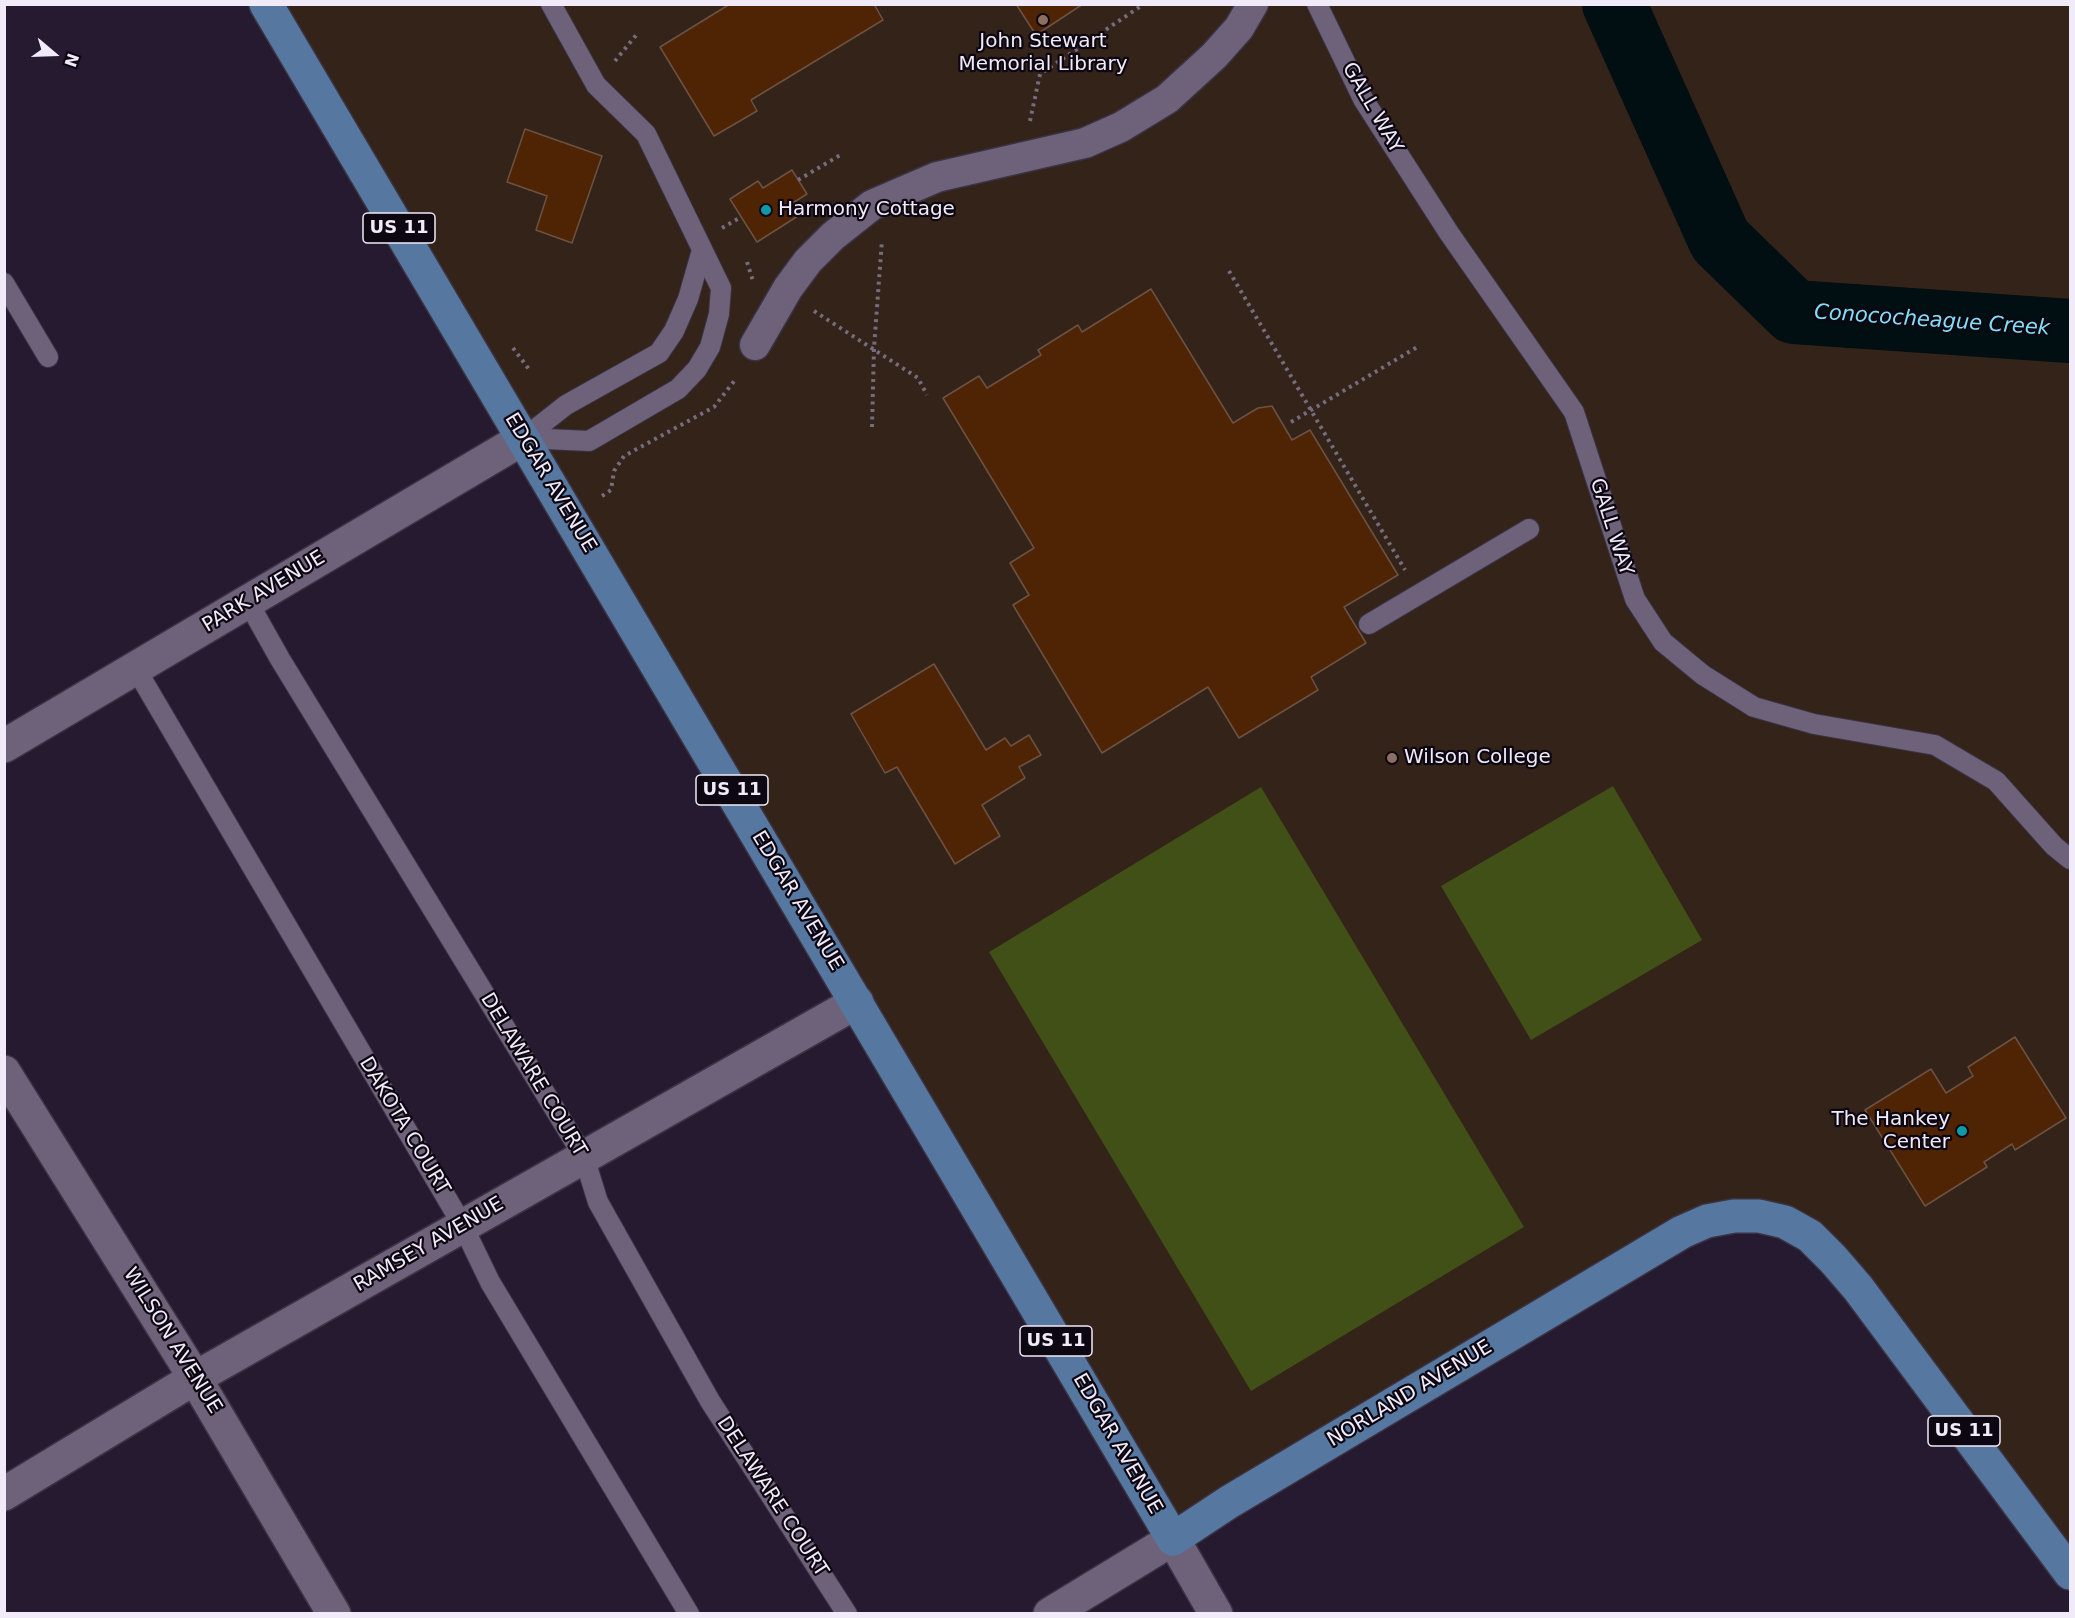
<!DOCTYPE html>
<style>
body{margin:0}
#map{position:relative;width:2075px;height:1618px;overflow:hidden;background:#251a30;font-family:"DejaVu Sans",sans-serif}
canvas{display:block}
.frame{position:absolute;inset:0;border:6px solid #f1eaf9;pointer-events:none}
.north{position:absolute;left:24px;top:24px;width:60px;height:60px;-webkit-text-stroke:4px #0c0711;paint-order:stroke;rotate:109deg;font-size:16px;font-weight:700;line-height:24px;text-align:center;color:#f1eaf9}
.north::after{content:'';display:block;margin:auto;width:21px;height:27px;background:#f1eaf9;clip-path:polygon(50% 0,100% 100%,50% 72%,0 100%)}
</style>
<div id="map">
<canvas width="2075" height="1618"></canvas>
<div class="frame"></div>
<div class="north">N</div>
</div>
<script>
const ctx = document.querySelector('canvas').getContext('2d');
ctx.lineJoin = 'round';
function fillPath(path, color) {
  ctx.fillStyle = color;
  ctx.fill(path, 'evenodd');
}
function poly(rows) {
  const path = new Path2D();
  for (const r of rows) {
    path.moveTo(r[0], r[1]);
    for (let i = 2; i < r.length; i += 2) path.lineTo(r[i], r[i + 1]);
  }
  return path;
}
function stroke(path, color, width, dash) {
  ctx.strokeStyle = color;
  ctx.lineWidth = width;
  ctx.lineCap = dash ? 'butt' : 'round';
  ctx.setLineDash(dash || []);
  ctx.stroke(path);
}
function drawText(font, color, halo, rows, align = 'center') {
  ctx.font = font + ' "DejaVu Sans",sans-serif';
  ctx.lineWidth = 4.5;
  ctx.setLineDash([]);
  ctx.textBaseline = 'middle';
  ctx.strokeStyle = halo;
  ctx.fillStyle = color;
  for (const [text, x, y, turn = 0] of rows) {
    ctx.save();
    ctx.translate(x, y);
    ctx.rotate((+turn || 0) * Math.PI / 180);
    ctx.textAlign = isNaN(turn) ? turn : align;
    if (halo) ctx.strokeText(text, 0, 0);
    ctx.fillText(text, 0, 0);
    ctx.restore();
  }
}
fillPath(poly([
 [266,5,2070,5,2070,1573,1833,1259,1734,1216,1173,1539]
]), '#332319');
fillPath(poly([
 [1613,786,1702,940,1531,1040,1441,886],
 [1261,787,1524,1227,1251,1391,989,952]
]), '#405017');
stroke(poly([
 [1614,4,1720,240,1794,312,2070,331]
]), '#010e12', 64);
const building = poly([
 [730,4,874,4,883,20,751,100,757,111,714,136,660,47,730,4],
 [1016,4,1083,4,1036,35,1016,4],
 [525,129,602,156,572,243,536,230,547,196,507,182,525,129],
 [792,170,807,194,791,204,798,216,757,242,730,199,758,181,763,188,792,170],
 [1151,289,1233,423,1258,408,1272,406,1292,440,1310,430,1398,575,1344,607,1366,643,1311,677,1318,690,1239,738,1208,687,1102,753,1013,605,1029,595,1010,563,1034,548,943,398,979,376,987,388,1041,355,1038,350,1078,325,1082,332,1151,289],
 [934,664,986,750,1005,738,1011,746,1029,735,1041,755,1019,767,1025,778,982,805,1000,836,955,864,897,767,885,773,851,714,934,664],
 [2015,1037,2066,1118,2015,1150,2012,1144,1984,1162,1987,1167,1925,1206,1865,1110,1931,1069,1946,1093,1973,1076,1968,1067,2015,1037]
]);
fillPath(building, '#4f2405');
stroke(building, '#6c5243', 1.5);
const service = poly([
 [1317,4,1363,99,1449,233,1574,412,1635,599,1663,642,1703,675,1754,707,1814,724,1935,745,1996,781,2054,846,2070,859],
 [4,283,48,357],
 [524,438,589,441,678,389,697,369,710,347,719,314,721,288,646,134,596,85,551,4],
 [524,438,566,405,659,353,674,331,688,299,702,250],
 [248,602,280,659,584,1157,598,1202,710,1401,847,1614],
 [1369,624,1529,529],
 [136,669,463,1226,490,1282,689,1614]
]);
const pedestrian = poly([
 [755,345,788,288,808,261,833,236,872,205,937,177,1085,143,1121,127,1167,99,1214,56,1239,28,1253,4]
]);
const minor = poly([
 [4,746,524,438],
 [4,1072,195,1378,334,1614],
 [4,1494,195,1378,857,1002],
 [1173,1539,1216,1614]
]);
const secondary = poly([
 [1050,1614,1173,1539]
]);
const primary = poly([
 [266,4,1173,1539,1229,1502,1682,1232,1707,1221,1734,1216,1759,1216,1785,1222,1810,1236,1833,1259,1858,1288,2070,1573]
]);
stroke(service, '#3b3344', 22);
stroke(pedestrian, '#3b3344', 33);
stroke(minor, '#3b3344', 36);
stroke(secondary, '#3b3344', 36);
stroke(primary, '#3b3344', 36);
stroke(poly([
 [615,61,637,34],
 [1030,121,1040,74,1144,4],
 [798,180,842,154],
 [722,228,741,217],
 [747,262,753,281],
 [1229,271,1405,570],
 [814,311,918,378,927,395],
 [513,348,531,372],
 [1291,422,1419,346],
 [872,427,874,348,882,240],
 [602,496,611,490,614,471,624,456,714,407,735,380]
]), '#756c7f', 4, [3, 4.5]);
stroke(service, '#6e627b', 20);
stroke(pedestrian, '#6e627b', 30);
stroke(minor, '#6e627b', 33);
stroke(secondary, '#6e627b', 33);
stroke(primary, '#5678a0', 33);
for (const [x, y, r, color] of [
 [1043,20,6,"#8d6e63"],
 [766,210,6,"#0f9aa8"],
 [1392,758,6,"#8d6e63"],
 [1962,1131,6,"#0f9aa8"]
]) {
  const dot = new Path2D();
  dot.arc(x, y, r, 0, 2 * Math.PI);
  ctx.fillStyle = color;
  ctx.fill(dot);
  stroke(dot, '#0c0711', 2);
}
for (const [x, y, w] of [
 [399,228,72],
 [732,790,72],
 [1056,1341,72],
 [1964,1431,72]
]) {
  const box = new Path2D();
  box.roundRect(x - w / 2, y - 15, w, 30, 4.5);
  ctx.fillStyle = '#0c0711';
  ctx.fill(box);
  stroke(box, '#f1eaf9', 1.5);
}
drawText('bold 18px', '#f1eaf9', null, [
 ["US 11",399,228],
 ["US 11",732,790],
 ["US 11",1056,1341],
 ["US 11",1964,1431]
]);
drawText('20px', '#f1eaf9', '#0c0711', [
 ["John Stewart",1043,42,"center"],
 ["Memorial Library",1043,65,"center"],
 ["Harmony Cottage",778,210],
 ["Wilson College",1404,758],
 ["The Hankey",1950,1120,"right"],
 ["Center",1950,1143,"right"]
], 'left');
drawText('20px', '#f1eaf9', '#0c0711', [
 ["GALL WAY",1372,108,60],
 ["EDGAR AVENUE",550,483,59],
 ["GALL WAY",1611,527,72],
 ["PARK AVENUE",264,592,-31],
 ["EDGAR AVENUE",797,901,59],
 ["DELAWARE COURT",533,1075,59],
 ["DAKOTA COURT",404,1126,59],
 ["RAMSEY AVENUE",429,1245,-30],
 ["WILSON AVENUE",172,1341,58],
 ["NORLAND AVENUE",1410,1394,-31],
 ["EDGAR AVENUE",1117,1444,60],
 ["DELAWARE COURT",772,1497,57]
]);
drawText('italic 21px', '#82dff7', '#0c0711', [
 ["Conococheague Creek",1932,321,4]
]);
</script>
